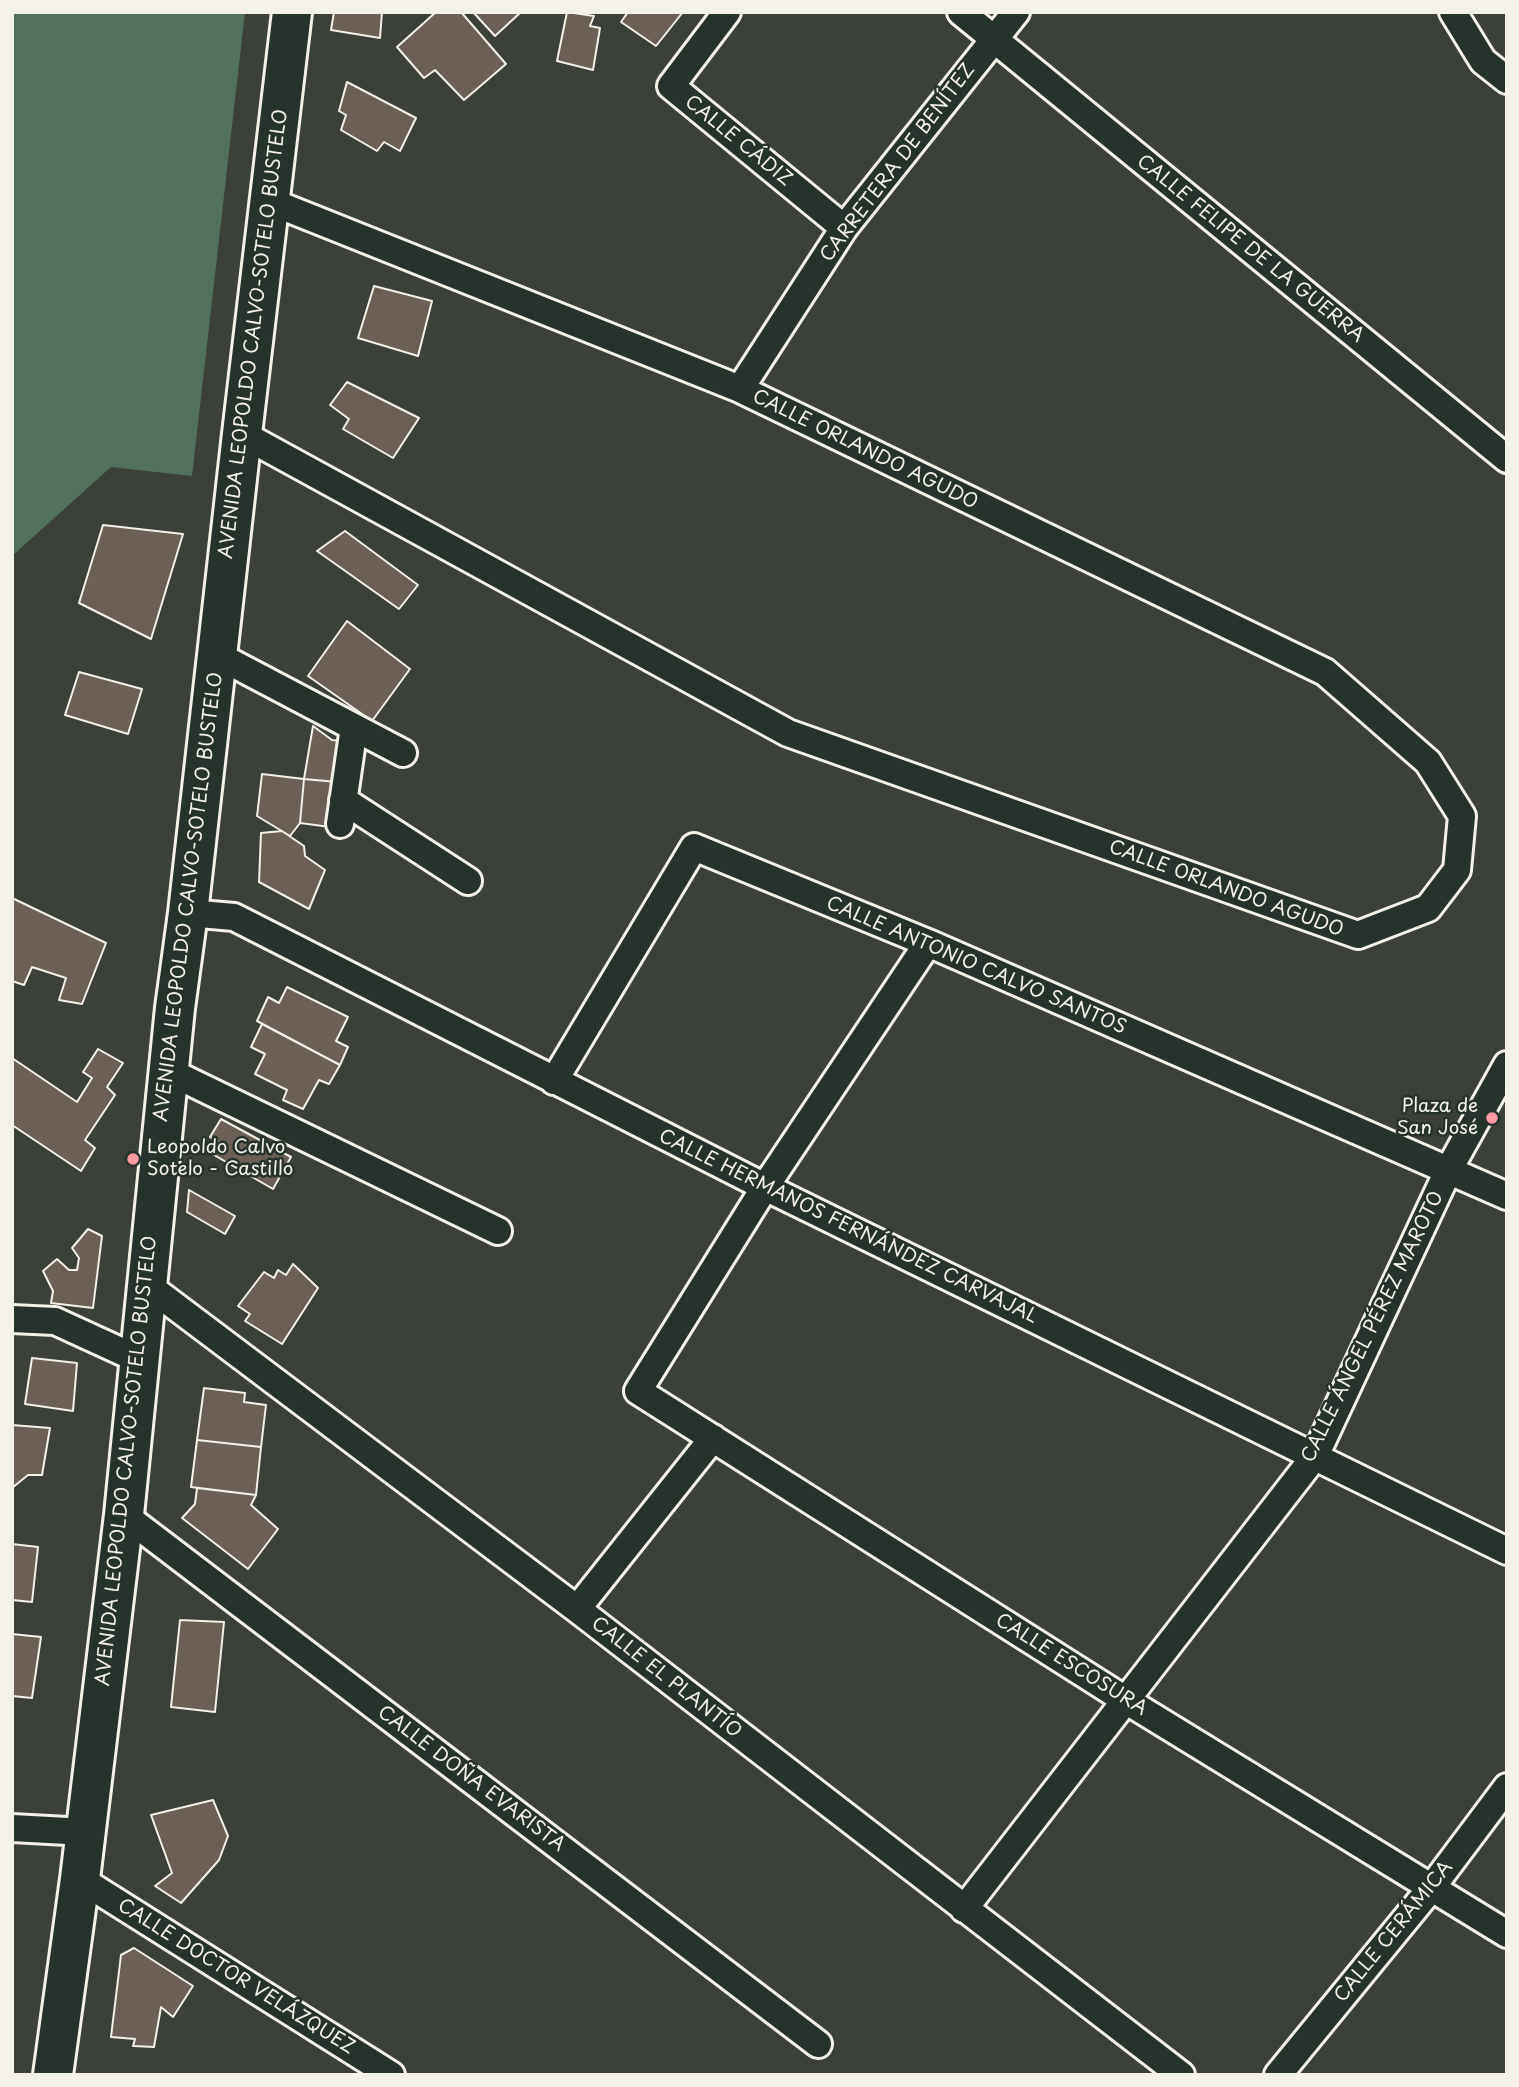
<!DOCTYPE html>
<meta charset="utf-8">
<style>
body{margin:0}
#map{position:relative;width:1519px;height:2087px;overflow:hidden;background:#3b4039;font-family:"Playpen Sans",sans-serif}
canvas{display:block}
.frame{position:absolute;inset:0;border:14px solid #f4f1e8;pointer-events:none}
</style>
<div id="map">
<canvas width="1519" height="2087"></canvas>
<div class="frame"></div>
</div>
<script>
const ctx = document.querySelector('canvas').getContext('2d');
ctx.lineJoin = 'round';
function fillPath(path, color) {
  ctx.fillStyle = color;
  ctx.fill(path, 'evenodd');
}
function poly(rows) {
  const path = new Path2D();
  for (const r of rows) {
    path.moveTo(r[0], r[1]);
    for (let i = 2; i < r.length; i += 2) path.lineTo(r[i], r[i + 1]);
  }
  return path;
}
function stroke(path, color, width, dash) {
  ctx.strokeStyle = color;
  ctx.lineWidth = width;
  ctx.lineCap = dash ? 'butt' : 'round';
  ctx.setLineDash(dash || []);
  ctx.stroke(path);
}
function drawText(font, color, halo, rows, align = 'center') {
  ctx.font = font + ' "Playpen Sans",sans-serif';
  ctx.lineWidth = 5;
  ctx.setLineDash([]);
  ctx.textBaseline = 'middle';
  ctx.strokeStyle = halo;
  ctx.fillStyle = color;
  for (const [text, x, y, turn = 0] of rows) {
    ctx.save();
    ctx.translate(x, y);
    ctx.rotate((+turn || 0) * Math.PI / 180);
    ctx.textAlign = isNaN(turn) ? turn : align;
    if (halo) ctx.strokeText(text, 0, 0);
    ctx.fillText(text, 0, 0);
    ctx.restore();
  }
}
fillPath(poly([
 [12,12,245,12,192,476,111,467,12,556]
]), '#51715c');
const building = poly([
 [334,12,382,12,380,38,331,30,334,12],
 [436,12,461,12,506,64,464,100,435,70,424,78,397,47,436,12],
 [473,12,521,12,495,36,473,12],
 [567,12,594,16,590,26,600,28,593,70,557,61,567,12],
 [628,12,683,12,656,46,621,22,628,12],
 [347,82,416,118,400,151,384,142,377,151,341,130,346,115,339,111,347,82],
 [374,286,432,301,418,356,358,338,374,286],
 [347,382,419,418,393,458,343,429,349,419,330,405,347,382],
 [103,525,183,534,151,639,79,603,103,525],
 [345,531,418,585,399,609,317,551,345,531],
 [347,621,410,669,372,721,308,676,347,621],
 [79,672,142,689,128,734,65,715,79,672],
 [313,726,332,740,341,741,337,782,304,779,313,726],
 [262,774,304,779,300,823,290,836,257,816,262,774],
 [304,779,337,782,330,827,300,823,304,779],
 [282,831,304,846,305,856,325,870,309,909,259,882,261,833,282,831],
 [12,898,106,943,82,1004,59,1000,66,978,32,967,24,985,12,981,12,898],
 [287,987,348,1017,336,1041,348,1047,340,1065,257,1021,268,997,279,1003,287,987],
 [262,1024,340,1065,329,1084,319,1080,303,1109,283,1100,287,1090,255,1074,265,1054,251,1047,262,1024],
 [98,1049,123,1063,107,1087,115,1095,85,1140,95,1148,81,1171,12,1125,12,1058,77,1102,92,1078,83,1072,98,1049],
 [221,1119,291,1157,273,1189,214,1155,220,1143,210,1137,221,1119],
 [189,1190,235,1216,225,1234,187,1212,189,1190],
 [88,1229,102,1236,93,1308,51,1303,53,1291,43,1271,57,1259,69,1270,77,1270,79,1258,72,1248,88,1229],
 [293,1264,318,1288,282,1344,245,1321,250,1314,238,1306,264,1272,274,1278,278,1270,286,1275,293,1264],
 [32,1358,77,1363,73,1411,25,1404,32,1358],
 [204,1388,245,1393,244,1402,266,1405,261,1447,197,1440,204,1388],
 [12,1425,50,1428,42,1475,28,1475,12,1488,12,1425],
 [197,1440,261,1447,256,1495,191,1487,197,1440],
 [197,1488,256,1495,251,1505,278,1529,248,1569,182,1518,195,1504,197,1488],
 [12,1544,38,1547,32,1602,12,1600,12,1544],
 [180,1620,224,1622,215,1712,171,1707,180,1620],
 [12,1634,41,1637,32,1698,12,1696,12,1634],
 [213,1800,228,1836,219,1860,181,1903,155,1886,172,1873,151,1815,213,1800],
 [134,1948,193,1986,173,2017,161,2007,154,2047,133,2046,135,2039,111,2037,121,1955,134,1948]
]);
fillPath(building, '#6b5f56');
stroke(building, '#f4f1e8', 2);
const street = poly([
 [727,12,671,86,844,228],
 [961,12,1507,459],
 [1453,12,1483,61,1507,80],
 [740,389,844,228,1016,12],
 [242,434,788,733,1358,935,1428,908,1457,870,1462,816,1428,762,1325,672,740,389,269,201],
 [217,655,403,753],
 [343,800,468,881],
 [340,824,354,727],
 [188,913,234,917,765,1187,1507,1551],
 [928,943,765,1187,638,1391,1127,1701,1507,1934],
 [168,1071,498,1231],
 [554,1081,694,847,928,943,1507,1196],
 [147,1285,577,1609,1181,2075],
 [12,1319,55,1321,140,1360],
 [124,1515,818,2044],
 [577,1609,713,1438],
 [12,1828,86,1832],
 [80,1879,391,2075],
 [964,1909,1315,1456,1448,1171,1507,1065],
 [1278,2075,1432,1887,1507,1787]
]);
const secondary = poly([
 [53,2075,80,1879,124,1515,175,1008,188,913,242,434,292,12]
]);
stroke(street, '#f4f1e8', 32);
stroke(secondary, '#f4f1e8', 44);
stroke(street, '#26332d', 26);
stroke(secondary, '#26332d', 38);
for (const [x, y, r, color] of [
 [1492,1118,7,"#ff9aa2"],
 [133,1159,7,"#ff9aa2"]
]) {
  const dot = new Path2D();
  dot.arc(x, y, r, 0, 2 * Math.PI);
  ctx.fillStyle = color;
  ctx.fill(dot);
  stroke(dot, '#26332d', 2.5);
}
drawText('19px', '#f4f1e8', '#26332d', [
 ["CALLE CÁDIZ",738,141,39],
 ["CARRETERA DE BENÍTEZ",898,163,-53],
 ["CALLE FELIPE DE LA GUERRA",1250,249,39],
 ["AVENIDA LEOPOLDO CALVO-SOTELO BUSTELO",254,334,-83],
 ["CALLE ORLANDO AGUDO",865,450,26],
 ["CALLE ORLANDO AGUDO",1226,889,20],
 ["AVENIDA LEOPOLDO CALVO-SOTELO BUSTELO",189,897,-83],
 ["CALLE ANTONIO CALVO SANTOS",976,966,23],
 ["CALLE HERMANOS FERNÁNDEZ CARVAJAL",848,1227,26],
 ["CALLE ÁNGEL PÉREZ MAROTO",1373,1327,-64],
 ["AVENIDA LEOPOLDO CALVO-SOTELO BUSTELO",127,1461,-84],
 ["CALLE ESCOSURA",1071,1665,32],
 ["CALLE EL PLANTÍO",666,1678,38],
 ["CALLE DOÑA EVARISTA",471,1779,37],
 ["CALLE CERÁMICA",1394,1932,-51],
 ["CALLE DOCTOR VELÁZQUEZ",236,1977,32]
]);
drawText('19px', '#f4f1e8', '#26332d', [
 ["Plaza de",1478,1107],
 ["San José",1478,1129],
 ["Leopoldo Calvo",147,1148,"left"],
 ["Sotelo - Castillo",147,1170,"left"]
], 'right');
</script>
